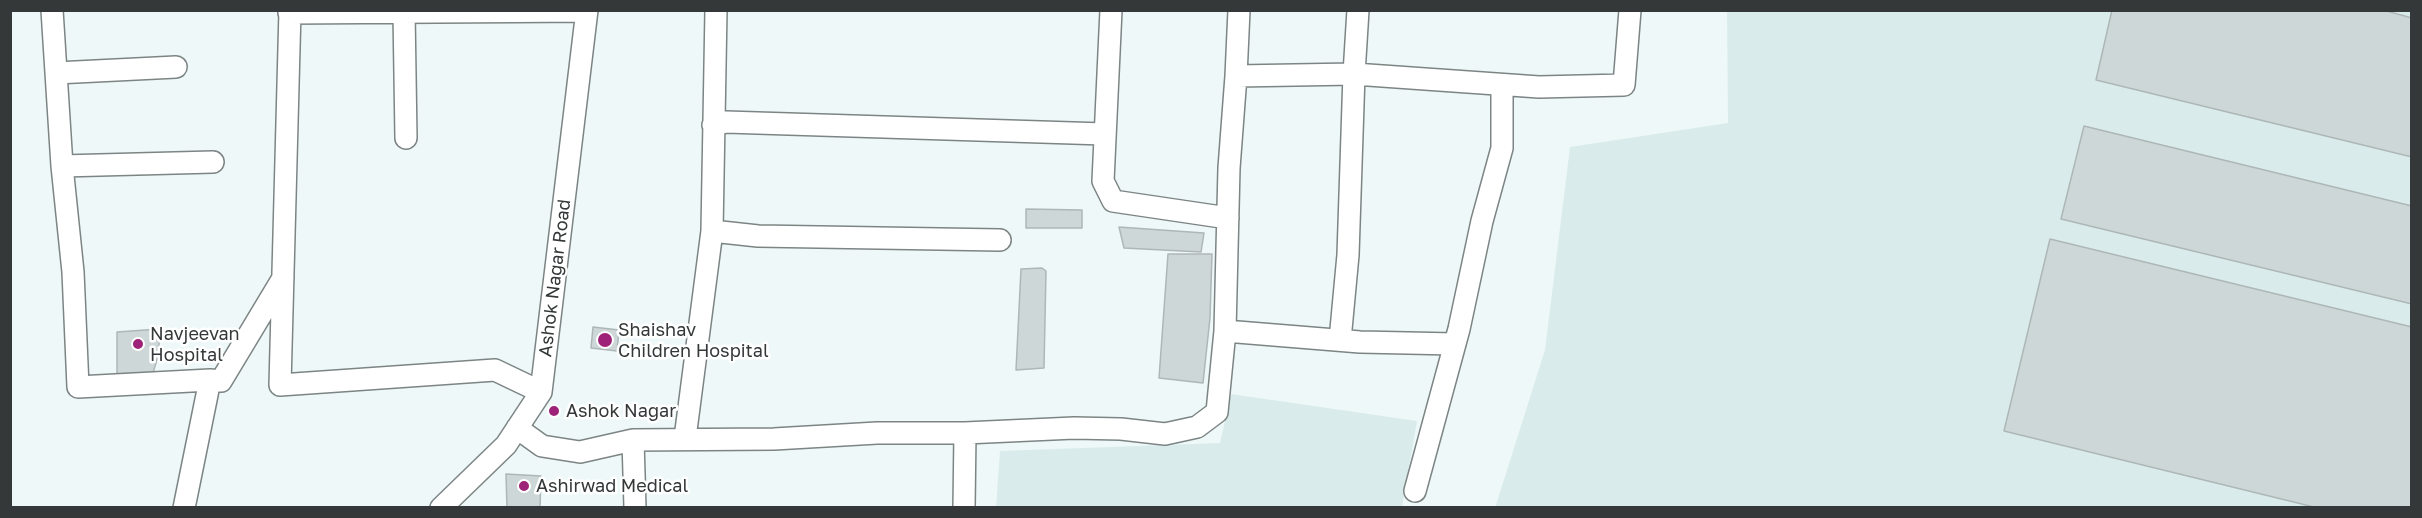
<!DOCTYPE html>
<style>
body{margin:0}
#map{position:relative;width:2422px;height:518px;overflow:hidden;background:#eef8f8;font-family:"Golos Text",sans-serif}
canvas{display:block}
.frame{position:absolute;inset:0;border:12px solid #343838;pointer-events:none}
</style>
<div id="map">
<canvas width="2422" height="518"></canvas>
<div class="frame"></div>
</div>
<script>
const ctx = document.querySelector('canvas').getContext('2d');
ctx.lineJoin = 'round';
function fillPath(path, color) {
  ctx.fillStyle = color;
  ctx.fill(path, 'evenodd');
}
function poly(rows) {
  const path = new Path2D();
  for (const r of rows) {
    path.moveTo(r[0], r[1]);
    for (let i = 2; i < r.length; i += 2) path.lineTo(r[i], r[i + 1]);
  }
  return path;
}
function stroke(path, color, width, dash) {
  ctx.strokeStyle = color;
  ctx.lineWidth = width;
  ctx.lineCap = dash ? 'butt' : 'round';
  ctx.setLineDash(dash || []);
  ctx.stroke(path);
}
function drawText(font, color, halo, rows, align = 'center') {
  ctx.font = font + ' "Golos Text",sans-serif';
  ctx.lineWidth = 5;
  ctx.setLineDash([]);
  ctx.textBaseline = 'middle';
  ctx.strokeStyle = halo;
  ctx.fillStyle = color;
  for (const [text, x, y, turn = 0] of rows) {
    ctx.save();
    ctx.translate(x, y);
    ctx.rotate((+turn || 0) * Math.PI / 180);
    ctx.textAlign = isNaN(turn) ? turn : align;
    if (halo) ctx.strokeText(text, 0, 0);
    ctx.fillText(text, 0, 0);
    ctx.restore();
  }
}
fillPath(poly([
 [1727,11,2411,11,2411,507,1495,508,1545,350,1570,147,1728,123],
 [1231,394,1417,421,1402,507,996,508,1000,451,1220,443]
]), '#d9eceb');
const building = poly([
 [2112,10,2383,10,2412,18,2412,157,2096,80,2112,10],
 [2084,126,2412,206,2412,304,2061,219,2084,126],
 [1026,209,1082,210,1082,228,1026,228,1026,209],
 [1119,227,1204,233,1201,252,1124,248,1119,227],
 [2050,239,2412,327,2412,508,2318,508,2004,431,2050,239],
 [1168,254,1212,254,1210,318,1203,383,1159,378,1168,254],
 [1042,268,1046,271,1044,368,1016,370,1021,269,1042,268],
 [593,327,619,330,617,351,591,348,593,327],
 [159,329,159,353,153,373,117,375,117,332,159,329],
 [506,474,541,476,540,508,507,508,506,474]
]);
fillPath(building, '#ced7d7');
stroke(building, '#aeb7b7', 1.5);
const minor = poly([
 [52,10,62,166,73,272,78,387,210,380],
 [290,10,280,385,495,370,541,392],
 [1111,10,1103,181,1113,201,1228,218],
 [1239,10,1236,76,1354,74,1348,255,1340,340],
 [1358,10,1354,74,1539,87,1624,85,1630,10],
 [404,12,406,138],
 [289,13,587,11],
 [56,73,176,67],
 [1236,76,1229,168,1225,331,1360,342,1455,344],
 [713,125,726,122,1104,134],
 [62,166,213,162],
 [712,231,758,236,1000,240],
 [517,428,542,446,580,452,633,440,774,439,877,433,965,433,1074,428,1121,429,1165,434,1197,427,1217,412,1225,331],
 [685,438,712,231,716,10],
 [633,440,635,508],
 [1415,491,1459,329,1482,221,1502,148,1502,86],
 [184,508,210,380,221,381,283,278],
 [441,508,506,445,541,392,587,10],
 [964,508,965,433]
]);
stroke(minor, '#7c8584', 24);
stroke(minor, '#fff', 21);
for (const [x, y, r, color] of [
 [605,340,8,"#9e2277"],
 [138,344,6,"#9e2277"],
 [554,411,6,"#9e2277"],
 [524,486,6,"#9e2277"]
]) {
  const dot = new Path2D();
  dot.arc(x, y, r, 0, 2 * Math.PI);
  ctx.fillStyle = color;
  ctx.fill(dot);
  stroke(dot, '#fff', 2);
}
drawText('18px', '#343838', '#fff', [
 ["Ashok Nagar Road",555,278,-83]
]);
drawText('18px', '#343838', '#fff', [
 ["Shaishav",618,330],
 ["Children Hospital",618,351],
 ["Navjeevan",150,334],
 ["Hospital",150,355],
 ["Ashok Nagar",566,411],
 ["Ashirwad Medical",536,486]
], 'left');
</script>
